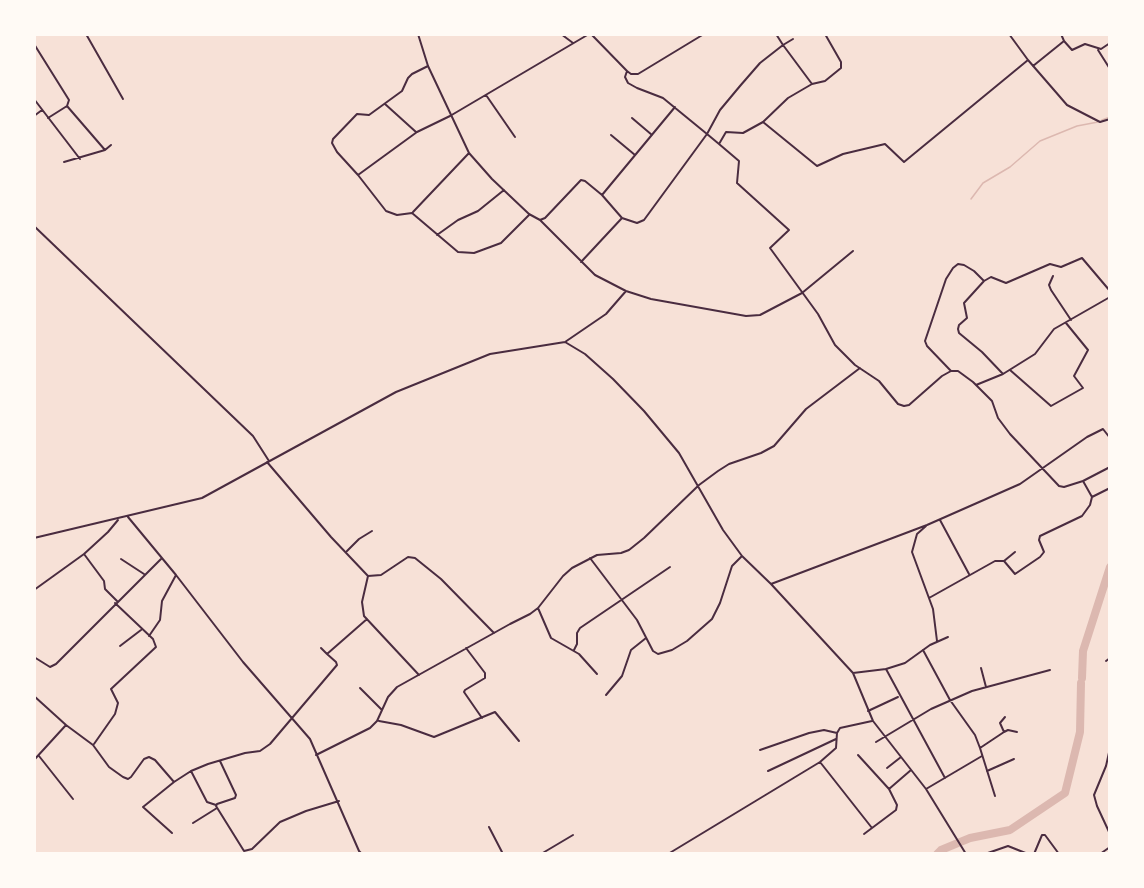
<!DOCTYPE html>
<style>
body{margin:0}
#map{position:relative;width:1144px;height:888px;overflow:hidden;background:#f7e1d7;font-family:Signika,sans-serif}
canvas{display:block}
.frame{position:absolute;inset:0;border:36px solid #fffaf5;pointer-events:none}
</style>
<div id="map">
<canvas width="1144" height="888"></canvas>
<div class="frame"></div>
</div>
<script>
const ctx = document.querySelector('canvas').getContext('2d');
ctx.lineJoin = 'round';
function poly(rows) {
  const path = new Path2D();
  for (const r of rows) {
    path.moveTo(r[0], r[1]);
    for (let i = 2; i < r.length; i += 2) path.lineTo(r[i], r[i + 1]);
  }
  return path;
}
function stroke(path, color, width, dash) {
  ctx.strokeStyle = color;
  ctx.lineWidth = width;
  ctx.lineCap = dash ? 'butt' : 'round';
  ctx.setLineDash(dash || []);
  ctx.stroke(path);
}
stroke(poly([
 [1102,120,1110,117],
 [971,199,983,183,1010,167,1040,141,1077,126,1098,122]
]), '#dcb8b0', 1.5);
stroke(poly([
 [1082,678,1083,651,1110,567],
 [937,854,941,850,970,838,1010,830,1065,793,1080,732,1081,683]
]), '#dcb8b0', 8);
stroke(poly([
 [86,34,123,99],
 [418,34,428,66,469,153,492,179,529,214,540,220,595,275,626,291,651,299,746,316,760,315,802,293,853,251],
 [561,34,573,43],
 [591,34,627,71,625,77,628,83,637,88,663,98,707,134,720,110,740,86,760,63,783,45,812,84,788,98,763,122,743,133,726,132,719,144,739,161,737,183,789,230,770,248,818,314,835,345,855,365,879,381,898,404,904,406,909,405,942,376,951,371,958,371,973,382,992,401,998,418,1010,434,1059,486,1064,487,1083,481,1092,497,1090,505,1082,516,1040,536,1039,540,1044,552,1040,557,1015,574,1004,561,995,561,929,598],
 [776,34,783,45,793,39],
 [1009,34,1028,60,1067,105,1100,122,1110,119],
 [34,35,39,34],
 [1064,41,1072,50,1085,44,1101,49,1110,43],
 [34,44,69,100,67,106,48,118],
 [1098,50,1110,69],
 [1033,66,1064,41,1061,34],
 [627,71,631,74,638,74,704,34],
 [812,84,825,81,841,68,841,62,825,34],
 [486,95,515,137],
 [34,99,80,159],
 [385,104,416,132],
 [67,106,105,150],
 [34,116,42,110],
 [632,118,652,135],
 [763,122,817,166,843,154,885,144,904,162,1028,60],
 [611,135,635,155],
 [64,162,105,150,111,145],
 [358,175,337,152,332,143,333,139,357,114,369,115,402,91,408,78,412,74,428,66],
 [602,195,675,107],
 [413,212,469,153],
 [529,215,501,243,474,253,458,252,412,213,397,215,386,211,358,175,417,132,450,116,589,34],
 [622,218,637,223,644,220,707,134,719,144],
 [540,220,545,218,581,180,585,181,602,195,622,218,581,262],
 [34,226,253,436,269,461],
 [437,235,458,220,478,211,504,190],
 [1053,276,1049,285,1051,290,1071,320],
 [984,281,964,303,967,318,959,325,958,329,959,333,982,352,1003,374],
 [565,342,606,314,626,291],
 [1010,370,1051,406,1083,388,1074,376,1088,350,1066,323],
 [951,371,927,346,925,341,946,279,953,268,958,264,964,265,974,271,984,281,991,277,1006,283,1050,264,1061,267,1082,258,1110,291],
 [976,385,1003,374,1035,354,1054,329,1110,297],
 [267,462,331,537,368,576,381,575,408,557,415,558,441,579,494,633],
 [1083,481,1110,467],
 [1092,497,1110,488],
 [128,517,176,575,243,662,310,739,359,851,362,854],
 [940,520,969,574],
 [926,526,917,534,912,552,933,609,937,641],
 [34,538,202,498,396,392,490,354,565,342,585,354,613,379,644,411,679,453,723,530,742,556,771,584,853,673,873,721,926,789,966,854],
 [347,551,359,539,372,531],
 [84,554,108,532,118,520],
 [590,558,637,620,653,651,658,654,672,650,687,641,712,619,720,603,732,566,742,556],
 [121,559,144,574],
 [1004,561,1015,552],
 [368,576,362,602,364,616,419,675],
 [771,584,927,525,1020,484,1087,437,1103,429,1110,438],
 [34,590,84,554,104,581,105,589,117,601],
 [538,608,551,638,579,654,597,674],
 [149,636,160,620,162,601,176,575],
 [120,646,141,630],
 [321,648,327,654],
 [466,648,485,673,485,678,465,690,464,692,482,718],
 [574,650,577,644,577,633,580,628,670,567],
 [923,650,950,700,975,735,980,748,995,796],
 [34,657,50,667,56,664,161,559],
 [1106,661,1110,658],
 [981,668,986,687],
 [886,669,945,778],
 [853,673,886,669,905,663,930,645,948,637],
 [360,688,382,710],
 [606,695,622,676,631,650,646,638],
 [34,696,66,725,93,745,109,767,123,777,128,779,131,777,144,759,149,757,155,760,174,782,191,771,208,764,245,753,260,751,270,744,337,665,336,662,327,654,367,619],
 [868,711,898,697],
 [379,721,401,725,434,737,495,712,519,741],
 [1004,732,1008,730,1017,732],
 [876,742,931,709,972,691,1050,670],
 [94,744,115,714,118,703,111,689,156,647,153,639,115,603],
 [980,748,1004,732,1000,723,1005,717],
 [1110,748,1106,766,1094,795,1097,806,1110,834],
 [760,750,809,733,824,730,837,733],
 [316,755,370,728,377,721,388,697,397,687,510,624,530,614,538,608,563,576,572,568,597,555,621,553,629,550,644,538,699,485,718,471,729,464,761,453,774,446,806,409,860,368],
 [858,755,889,789],
 [39,756,73,799],
 [34,760,66,725],
 [220,761,236,795,235,798,217,804,216,806,244,851,252,849,280,822,306,811,339,801],
 [820,762,872,828],
 [887,768,901,757],
 [191,771,207,802,216,805],
 [768,771,836,739],
 [987,771,1014,759],
 [926,789,982,756],
 [193,823,217,808],
 [489,827,503,854],
 [172,833,143,807,174,782],
 [864,834,896,810,897,805,889,789,911,770],
 [541,854,573,835],
 [668,854,820,762,836,748,837,733,840,728,872,721],
 [985,854,1008,846,1028,854],
 [1034,854,1042,835,1045,835,1059,854],
 [1100,854,1110,847]
]), '#4a2c40', 2);
</script>
